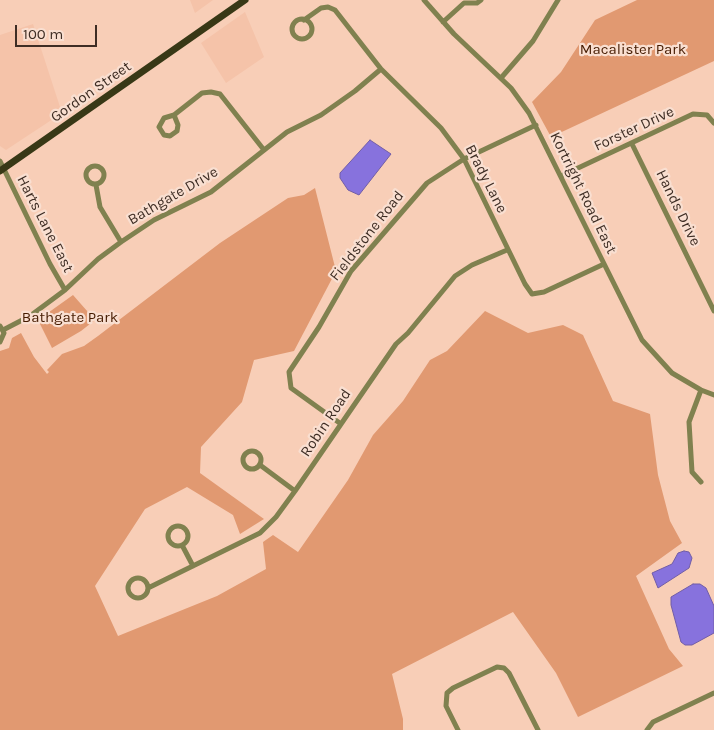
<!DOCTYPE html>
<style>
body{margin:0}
#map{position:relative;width:714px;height:730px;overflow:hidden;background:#f8ceb7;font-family:Karla,sans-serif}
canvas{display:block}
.scale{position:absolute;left:15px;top:25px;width:82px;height:22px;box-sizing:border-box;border:2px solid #3e2d24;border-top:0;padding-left:6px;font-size:15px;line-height:18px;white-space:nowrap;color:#3e2d24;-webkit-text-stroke:4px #f9dfd1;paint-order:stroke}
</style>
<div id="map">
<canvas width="714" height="730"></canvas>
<div class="scale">100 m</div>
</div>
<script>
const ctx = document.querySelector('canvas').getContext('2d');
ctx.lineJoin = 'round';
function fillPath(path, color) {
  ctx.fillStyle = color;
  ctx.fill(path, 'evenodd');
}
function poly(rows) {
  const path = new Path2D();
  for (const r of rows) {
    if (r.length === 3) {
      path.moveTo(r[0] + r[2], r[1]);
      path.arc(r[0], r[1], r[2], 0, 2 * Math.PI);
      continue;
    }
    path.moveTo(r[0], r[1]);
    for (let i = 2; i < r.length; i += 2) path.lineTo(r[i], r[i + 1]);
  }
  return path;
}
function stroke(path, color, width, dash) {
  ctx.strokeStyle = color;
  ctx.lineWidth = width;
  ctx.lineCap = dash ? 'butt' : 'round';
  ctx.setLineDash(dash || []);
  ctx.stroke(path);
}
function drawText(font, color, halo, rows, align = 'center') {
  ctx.font = font + ' Karla,sans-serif';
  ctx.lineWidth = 4.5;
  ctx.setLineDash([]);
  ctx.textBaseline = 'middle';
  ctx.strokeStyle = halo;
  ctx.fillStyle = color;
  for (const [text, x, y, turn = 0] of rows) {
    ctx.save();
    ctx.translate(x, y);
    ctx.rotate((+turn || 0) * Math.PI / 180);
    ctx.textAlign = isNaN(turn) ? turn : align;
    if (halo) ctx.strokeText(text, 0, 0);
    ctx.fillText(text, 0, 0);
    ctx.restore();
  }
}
fillPath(poly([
 [190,0,213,0,195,13],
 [245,12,264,57,226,83,201,43],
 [33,24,61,110,59,115,6,150,0,146,0,35]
]), '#f5c3a9');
fillPath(poly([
 [637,0,714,0,714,61,551,137,532,102,561,72,595,20],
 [315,188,336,271,294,351,254,360,242,402,201,447,200,473,264,519,240,534,233,515,187,487,145,509,95,586,118,636,217,596,266,569,263,542,273,535,298,552,348,480,373,435,403,401,430,360,447,351,485,311,528,333,563,325,583,335,613,401,650,414,658,475,670,521,682,543,636,576,669,649,683,666,578,717,556,673,513,612,392,674,403,719,403,730,0,730,0,351,9,348,12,338,21,333,34,357,47,374,49,372,47,370,62,354,84,346,98,336,220,243,288,198,304,195],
 [73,295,95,320,81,331,52,348,38,320]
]), '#e19971');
const water = poly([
 [370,140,391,154,359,195,348,190,340,178,340,173,370,140],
 [684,551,689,552,692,558,689,568,658,588,652,573,672,564,678,553,684,551],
 [693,584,700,584,706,588,714,606,714,633,692,645,685,645,681,642,671,605,671,597,693,584]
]);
fillPath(water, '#8772dd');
stroke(water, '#715da6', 1);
stroke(poly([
 [424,0,454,34,511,88,529,113,642,340,672,373,701,390,714,395],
 [302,29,10],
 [304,20,321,8,328,7,335,10,381,69,441,128,464,159,525,284,532,294,544,292,604,264],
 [443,22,464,3,477,3,481,0],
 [501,78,533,41,558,0],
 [174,115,178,125,177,131,170,136,164,135,159,127,164,118,174,115,202,93,211,92,220,94,264,150],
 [632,144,714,311],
 [0,161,50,264,65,290],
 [95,175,9],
 [561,176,693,114,707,115,714,123],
 [96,185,100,207,121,242],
 [0,326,4,333,0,342],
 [3,330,30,316,65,290,98,259,121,242,154,220,211,192,287,132,321,115,355,91,381,69],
 [701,390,689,422,692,472,701,482],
 [341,424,291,388,289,372,319,327,351,271,427,183,464,159,536,125],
 [252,460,9],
 [260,465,295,491],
 [178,536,10],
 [182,545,193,566],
 [138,588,10],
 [148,588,260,533,276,517,295,491,396,344,408,333,455,276,472,265,507,250],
 [458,730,446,706,447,693,453,688,497,667,504,668,509,673,538,730],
 [647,730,653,722,714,693]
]), '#80814f', 5);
stroke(poly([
 [0,171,245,0]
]), '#383816', 7);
drawText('15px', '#451b00', '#f9dfd1', [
 ["Macalister Park",633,50],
 ["Bathgate Park",70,318]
]);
drawText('15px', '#3e2d24', '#f9dfd1', [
 ["Gordon Street",91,92,-35],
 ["Forster Drive",634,129,-25],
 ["Brady Lane",486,179,63],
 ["Kortright Road East",583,193,64],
 ["Bathgate Drive",173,196,-30],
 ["Hands Drive",678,208,64],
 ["Harts Lane East",45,224,63],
 ["Fieldstone Road",367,236,-52],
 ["Robin Road",326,423,-56]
]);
</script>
